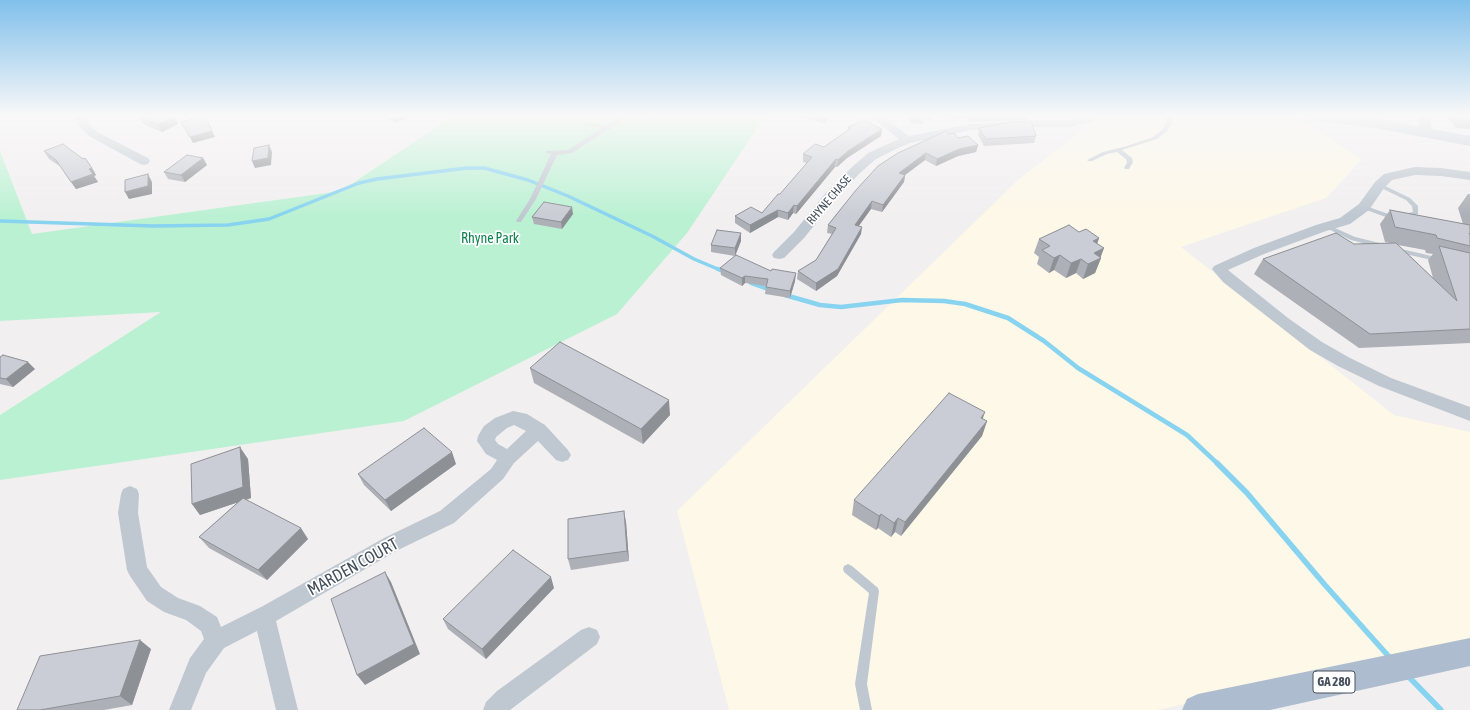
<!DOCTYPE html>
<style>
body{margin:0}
canvas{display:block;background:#f1efef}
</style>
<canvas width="1470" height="710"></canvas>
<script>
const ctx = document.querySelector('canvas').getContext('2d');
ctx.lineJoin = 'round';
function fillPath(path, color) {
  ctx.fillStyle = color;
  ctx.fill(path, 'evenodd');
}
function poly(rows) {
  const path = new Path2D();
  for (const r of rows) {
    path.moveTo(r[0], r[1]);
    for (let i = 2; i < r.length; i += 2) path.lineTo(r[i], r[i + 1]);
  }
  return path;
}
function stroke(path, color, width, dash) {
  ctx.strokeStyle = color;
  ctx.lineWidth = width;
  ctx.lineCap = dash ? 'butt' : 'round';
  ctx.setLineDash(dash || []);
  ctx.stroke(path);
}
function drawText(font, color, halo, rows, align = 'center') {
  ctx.font = font + ' "Asap Condensed",sans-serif';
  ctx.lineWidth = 3.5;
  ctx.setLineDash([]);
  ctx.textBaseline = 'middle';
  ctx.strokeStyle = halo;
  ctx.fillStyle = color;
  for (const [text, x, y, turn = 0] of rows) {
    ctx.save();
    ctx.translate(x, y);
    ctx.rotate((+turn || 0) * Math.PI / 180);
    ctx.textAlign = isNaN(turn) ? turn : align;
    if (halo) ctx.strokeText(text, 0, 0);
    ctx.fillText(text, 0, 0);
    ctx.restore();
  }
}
fillPath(poly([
 [1101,116,1295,116,1362,159,1326,198,1181,247,1394,415,1470,432,1470,640,1158,710,729,710,677,511,1019,179]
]), '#fdf8e7');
fillPath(poly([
 [453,116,765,116,687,233,617,314,404,421,0,480,0,415,161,312,0,321,0,151,32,234,341,191]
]), '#bbf1d3');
stroke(poly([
 [0,221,153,226,228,225,269,219,359,183,377,179,467,168,484,168,528,180,568,196,652,236,694,259,720,270]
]), '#87d3f0', 3.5);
stroke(poly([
 [718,269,726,272],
 [751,283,771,290],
 [785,295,820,305,841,307,902,300,944,301,965,304,1008,318,1044,341,1078,368,1187,435,1218,464]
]), '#87d3f0', 4.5);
stroke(poly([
 [1217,463,1247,493,1325,585,1391,659],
 [1407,675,1441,710]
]), '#87d3f0', 5.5);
fillPath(poly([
 [621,116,627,116,611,128,610,129,607,130,572,153,557,155,536,199,521,222,517,222,516,221,530,199,551,154,546,153,546,151,568,150,602,128,587,125,587,123,606,126,621,116],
 [638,116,648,116,654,118,651,120,638,116],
 [1166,116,1172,116,1172,123,1167,131,1157,139,1122,150,1132,158,1133,162,1129,169,1125,169,1124,168,1127,162,1126,159,1117,152,1107,154,1092,161,1088,161,1087,160,1103,152,1127,146,1153,137,1163,129,1166,123,1166,116],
 [1379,183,1410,198,1418,206,1418,214,1408,218,1394,220,1361,208,1360,207,1363,205,1394,216,1413,212,1412,206,1406,200,1377,186,1376,185,1379,183],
 [1326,224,1355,237,1384,244,1385,246,1382,248,1351,240,1324,227,1324,225,1326,224],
 [1395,248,1397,248,1440,258,1444,260,1440,262,1397,252,1394,250,1395,248],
 [848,564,852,566,878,588,879,591,867,684,872,710,860,710,855,684,869,593,844,572,843,569,844,566,848,564]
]), '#bfc8d1');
fillPath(poly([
 [75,116,85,116,89,124,97,132,148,158,150,161,148,164,144,165,140,164,89,136,80,127,75,116],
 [870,116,882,116,909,136,971,124,1025,121,1069,121,1086,116,1100,116,1093,121,1069,127,1025,127,971,130,910,143,896,149,876,159,860,173,835,200,804,238,784,258,779,259,774,258,772,255,774,252,794,232,825,194,852,167,868,153,899,139,870,116],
 [1419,116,1431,116,1431,131,1429,133,1425,134,1421,133,1419,131,1419,116],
 [1415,167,1441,168,1470,172,1470,180,1441,176,1415,175,1392,180,1384,188,1369,210,1350,224,1326,231,1264,254,1228,270,1288,318,1322,342,1350,358,1391,378,1470,407,1470,421,1379,386,1338,366,1310,350,1223,282,1212,269,1214,266,1254,248,1316,225,1340,218,1359,204,1375,182,1384,174,1415,167],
 [513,411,527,414,545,425,568,450,571,455,568,460,562,462,556,460,538,441,514,463,503,479,454,523,398,550,276,621,298,710,276,710,257,631,224,648,206,673,191,710,169,710,190,658,204,639,201,631,186,620,164,612,147,601,130,576,127,570,118,513,121,494,123,489,130,486,137,489,139,494,138,513,147,567,161,587,178,598,200,606,217,617,221,627,263,606,384,538,440,511,491,469,497,460,486,454,477,441,478,436,484,426,495,418,513,411],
 [514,425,526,431,507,449,498,444,495,440,496,437,507,428,514,425],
 [589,627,597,630,600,637,597,644,510,710,483,710,486,702,497,691,581,630,589,627]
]), '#bfc8d1');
fillPath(poly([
 [1308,116,1353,116,1375,118,1470,136,1470,146,1375,128,1316,121,1311,119,1308,116]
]), '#c1cbd8');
fillPath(poly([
 [1470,638,1470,666,1270,710,1182,710,1187,699,1198,694,1470,638]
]), '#adbccf');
fillPath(poly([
 [139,116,175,117,178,124,162,132,143,124],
 [381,116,412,116,395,123],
 [801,116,831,116,824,123,801,117],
 [910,116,931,116,931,120,924,119,923,124,910,123],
 [948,116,1027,116,1026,120,974,122,969,122,965,117,952,119],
 [1445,116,1470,116,1470,129,1457,128],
 [848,127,882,129,881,136,847,158,837,167,835,167,796,214,793,213,788,220,778,217,750,233,735,223,735,216,762,213,780,194,807,163,803,162,803,154,824,147,848,130],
 [979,128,1036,136,1034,143,984,146,978,135],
 [948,134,978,145,976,152,958,156,936,166,925,160,905,175,904,182,882,212,871,209,859,226,861,234,837,276,816,291,797,279,798,271,816,260,832,234,827,233,828,225],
 [44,151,92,168,96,175,94,176,98,182,76,189,61,167,49,159],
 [203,158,207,165,185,182,168,179,164,172],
 [1468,194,1470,194,1470,343,1359,348,1254,274,1263,259,1354,244,1390,243,1385,242,1380,224,1390,210,1463,224,1458,208],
 [1398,245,1425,250,1426,253,1433,254,1428,260,1433,278],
 [573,214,562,229,534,224,532,217],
 [1079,232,1099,238,1097,244,1104,248,1100,257,1101,258,1095,273,1083,279,1076,273,1066,278,1054,270,1049,273,1037,264,1039,257,1034,253,1039,239],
 [741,233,741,241,735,256,795,281,790,298,765,294,766,286,745,283,742,286,721,275,720,268,735,256,711,252,711,245],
 [0,357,35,369,13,387,0,384],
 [530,368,670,415,643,444,534,383],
 [983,419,987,421,982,436,901,536,895,532,891,537,878,528,876,530,852,515,854,500],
 [248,459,251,498,246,500,308,539,267,580,209,548,199,537,238,502,200,515,192,504],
 [456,464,391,511,364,485,358,474],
 [626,522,629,561,571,570,568,559],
 [554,588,486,659,448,629,443,619],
 [151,649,132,705,104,710,17,710]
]), '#aeb0b7');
fillPath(poly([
 [205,116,215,137,193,143,190,137],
 [392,116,412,116,395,123],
 [825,116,831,116,824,123],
 [953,116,966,116,965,117,952,119],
 [175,117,178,124,162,132,158,124],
 [882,129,881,136,847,158,837,167,838,160,848,151],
 [269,145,272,152,271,165,255,168,252,161],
 [978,145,976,152,958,156,936,166,937,159,959,149],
 [926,153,925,160,905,175,904,182,882,212,883,205,899,173],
 [203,158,207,165,185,182,181,175],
 [836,159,835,167,796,214,797,206],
 [92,168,96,175,94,176,98,182,76,189,71,182,89,169],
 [148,174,152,182,152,194,129,199,125,192],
 [872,201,871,209,854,232,855,225],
 [794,205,793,213,788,220,788,213],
 [572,207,573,214,562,229,561,222],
 [778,210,778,217,750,233,750,225],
 [862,227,861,234,837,276,816,291,816,283],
 [741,233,741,241,735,256,735,248],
 [1099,238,1094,253,1093,241],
 [1104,248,1100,259,1101,258,1095,273,1083,279,1088,264,1094,253],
 [1060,255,1054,270,1049,273,1054,258],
 [1081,259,1076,273,1066,278,1071,263],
 [796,273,795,281,790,298,790,291],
 [745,276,745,283,742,286,742,278],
 [28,362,35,369,13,387,6,379],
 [669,400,670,415,643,444,641,429],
 [985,412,980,427,981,418],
 [987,421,982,436,901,536,905,522],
 [240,447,248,459,251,498,200,515,192,504],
 [452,452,456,464,391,511,385,500],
 [624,511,626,522,629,561,627,551],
 [881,514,878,528,876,530,879,516],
 [898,518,895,532,891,537,894,523],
 [301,528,308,539,267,580,258,570],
 [385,572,391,582,420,654,365,685,357,675],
 [551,577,554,588,486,659,482,649],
 [140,640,151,649,132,705,120,696]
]), '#8d9095');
const building = poly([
 [139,116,172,116,175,117,158,124,139,117,139,116],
 [204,116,205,116,212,131,190,137,181,122,204,116],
 [912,116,924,116,924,117,912,116],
 [1457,116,1470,116,1470,121,1462,121,1457,116],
 [864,120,882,129,848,151,838,160,836,159,797,206,794,205,788,213,778,210,750,225,735,216,751,207,762,213,778,194,780,194,812,157,803,154,815,144,824,147,851,128,848,127,864,120],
 [1031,121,1036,136,986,139,979,128,1010,122,1031,121],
 [946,131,948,134,954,133,958,138,968,136,978,145,959,149,937,159,926,153,899,173,905,175,883,205,872,201,855,225,862,227,838,269,816,283,798,271,816,260,836,228,828,225,856,190,878,166,898,153,946,131],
 [63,144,83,159,85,158,92,168,89,169,93,174,71,182,56,160,44,151,63,144],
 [269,145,268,158,252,161,254,148,269,145],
 [187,155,203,158,181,175,164,172,187,155],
 [148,174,148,186,125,192,125,180,148,174],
 [544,202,572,207,561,222,532,217,544,202],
 [1390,210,1470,225,1470,234,1469,233,1470,235,1470,246,1437,238,1436,235,1395,227,1390,210],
 [1069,225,1079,232,1086,229,1099,238,1093,241,1104,248,1094,253,1101,258,1088,264,1081,259,1071,263,1060,255,1054,258,1042,250,1050,246,1039,239,1069,225],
 [717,230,741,233,735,248,711,245,717,230],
 [1336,233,1354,244,1396,243,1457,301,1439,246,1470,253,1470,329,1370,334,1263,259,1336,233],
 [736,255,771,271,772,269,796,273,790,291,766,287,768,279,745,276,742,278,720,268,736,255],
 [560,342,669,400,641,429,530,368,560,342],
 [3,355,28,362,6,379,0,378,0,357,3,355],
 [949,393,985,412,981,418,987,421,905,522,898,518,894,523,881,514,879,516,854,500,949,393],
 [424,428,452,452,385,500,358,474,424,428],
 [240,447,243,487,192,504,191,464,240,447],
 [243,498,301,528,258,570,199,537,243,498],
 [624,511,627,551,568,559,568,519,624,511],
 [513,550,551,577,482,649,443,619,513,550],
 [385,572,414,644,357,675,331,599,385,572],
 [140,640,120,696,40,710,17,710,40,656,140,640]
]);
fillPath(building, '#cacdd5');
stroke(building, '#8d9095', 1);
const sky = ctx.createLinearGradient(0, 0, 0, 215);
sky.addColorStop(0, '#81c0eb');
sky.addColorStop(0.54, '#f9f8f8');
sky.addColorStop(1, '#f9f8f800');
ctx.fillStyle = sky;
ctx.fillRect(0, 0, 1470, 215);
drawText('12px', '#46515d', '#fff', [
 ["RHYNE CHASE",829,200,-49]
]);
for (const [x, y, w] of [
 [1334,682,42]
]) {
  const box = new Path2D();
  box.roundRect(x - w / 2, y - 11, w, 22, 3);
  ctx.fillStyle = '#fff';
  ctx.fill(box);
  stroke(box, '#46515d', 1);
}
drawText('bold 13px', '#46515d', null, [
 ["GA 280",1334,682]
]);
drawText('14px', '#138251', '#fff', [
 ["Rhyne Park",490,239]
]);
drawText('17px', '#46515d', '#fff', [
 ["MARDEN COURT",353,567,-29]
]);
</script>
